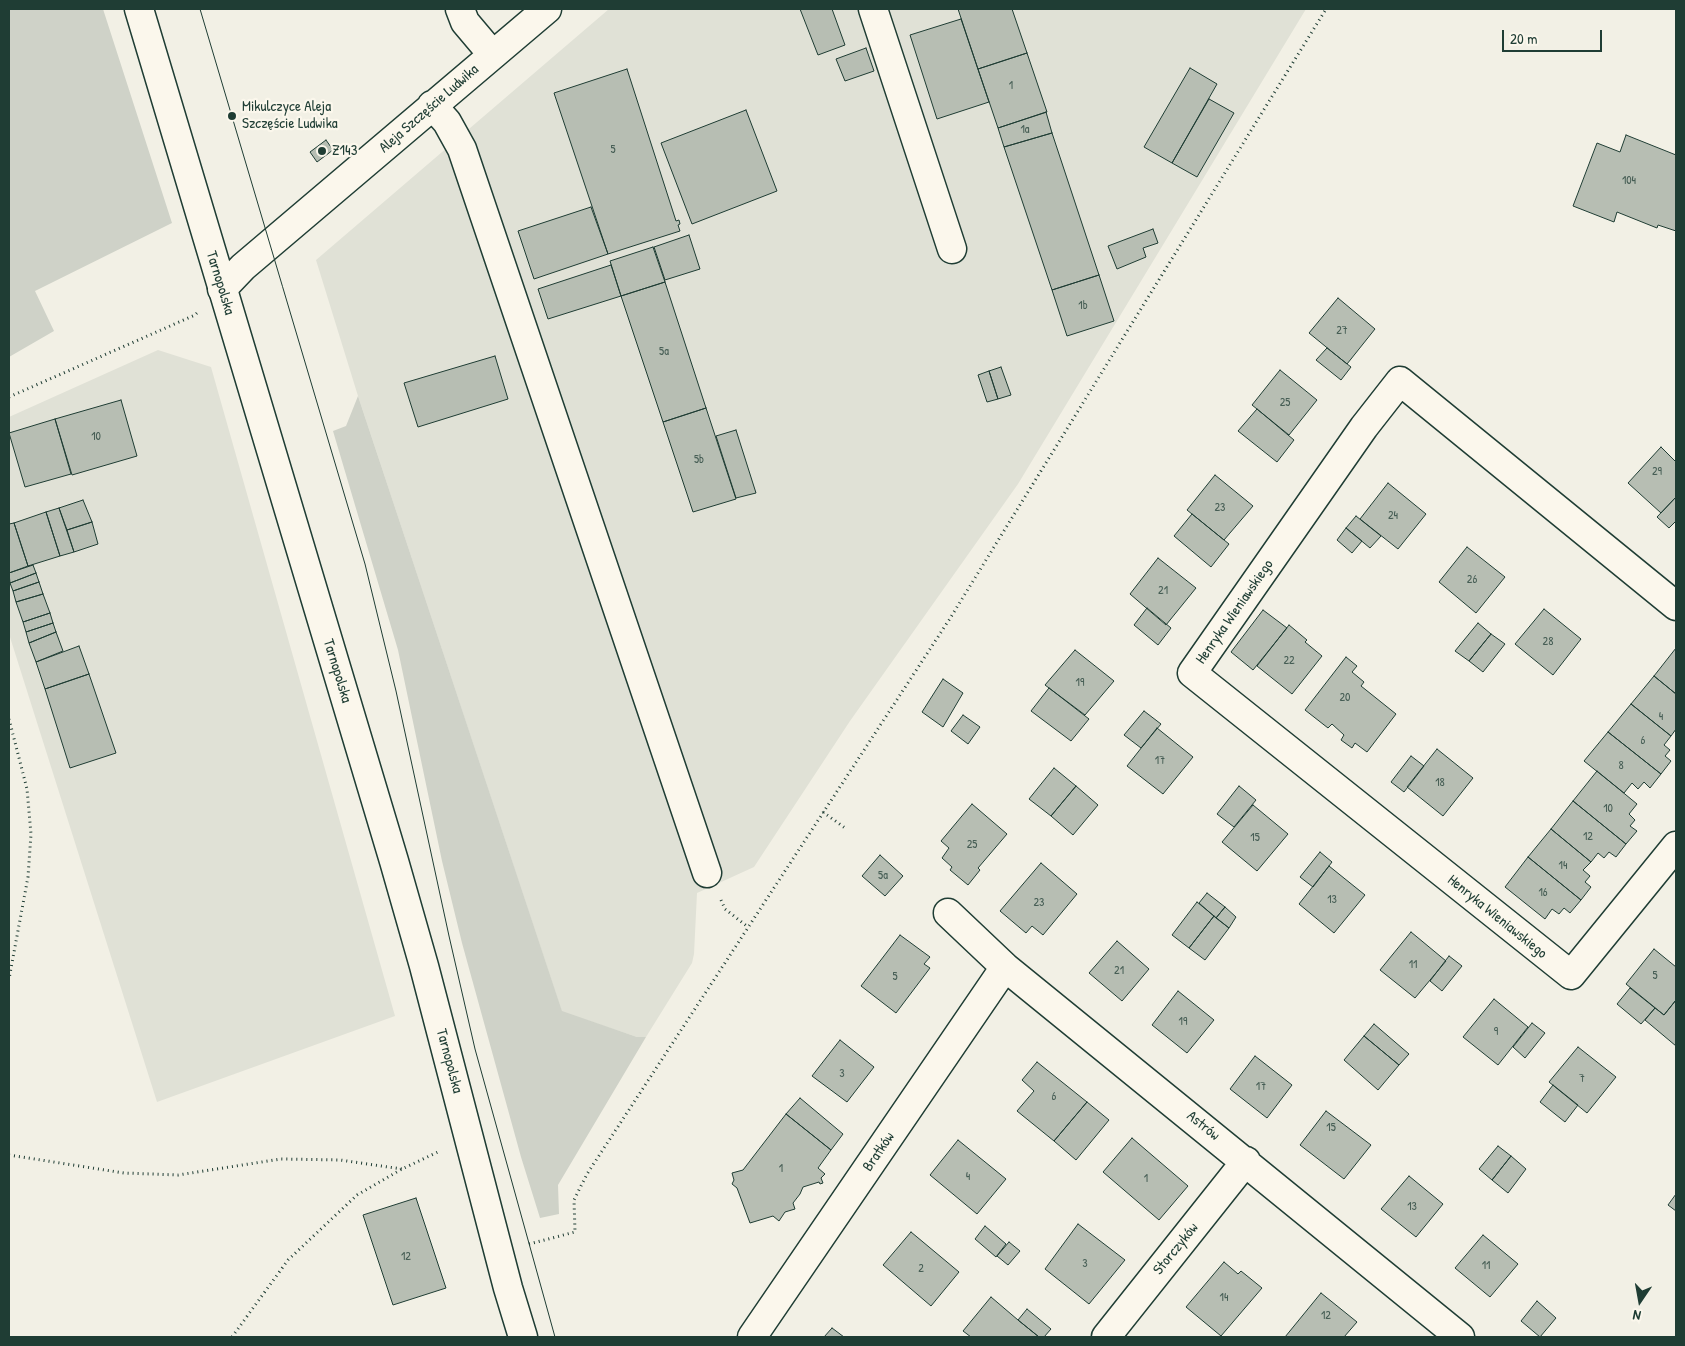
<!DOCTYPE html>
<meta charset="utf-8">
<style>
body{margin:0}
#map{position:relative;width:1685px;height:1346px;overflow:hidden;background:#f2f0e5;font-family:"Patrick Hand",sans-serif}
canvas{display:block}
.frame{position:absolute;inset:0;border:10px solid #1f3d34;pointer-events:none}
.north{position:absolute;left:1615px;top:1276px;width:50px;height:50px;-webkit-text-stroke:4px #fbf7ec;paint-order:stroke;rotate:192deg;font-size:14px;font-weight:700;line-height:20px;text-align:center;color:#1f3d34}
.north::after{content:'';display:block;margin:auto;width:18px;height:22px;background:#1f3d34;clip-path:polygon(50% 0,100% 100%,50% 72%,0 100%)}
.scale{position:absolute;left:1502px;top:30px;width:100px;height:22px;box-sizing:border-box;border:2px solid #1f3d34;border-top:0;padding-left:6px;font-size:15px;line-height:18px;white-space:nowrap;color:#1f3d34;-webkit-text-stroke:4px #fbf7ec;paint-order:stroke}
</style>
<div id="map">
<canvas width="1685" height="1346"></canvas>
<div class="frame"></div>
<div class="north">N</div>
<div class="scale">20 m</div>
</div>
<script>
const ctx = document.querySelector('canvas').getContext('2d');
ctx.lineJoin = 'round';
function fillPath(path, color) {
  ctx.fillStyle = color;
  ctx.fill(path, 'evenodd');
}
function poly(rows) {
  const path = new Path2D();
  for (const r of rows) {
    path.moveTo(r[0], r[1]);
    for (let i = 2; i < r.length; i += 2) path.lineTo(r[i], r[i + 1]);
  }
  return path;
}
function stroke(path, color, width, dash) {
  ctx.strokeStyle = color;
  ctx.lineWidth = width;
  ctx.lineCap = dash ? 'butt' : 'round';
  ctx.setLineDash(dash || []);
  ctx.stroke(path);
}
function drawText(font, color, halo, rows, align = 'center') {
  ctx.font = font + ' "Patrick Hand",sans-serif';
  ctx.lineWidth = 4.5;
  ctx.setLineDash([]);
  ctx.textBaseline = 'middle';
  ctx.strokeStyle = halo;
  ctx.fillStyle = color;
  for (const [text, x, y, turn = 0] of rows) {
    ctx.save();
    ctx.translate(x, y);
    ctx.rotate((+turn || 0) * Math.PI / 180);
    ctx.textAlign = isNaN(turn) ? turn : align;
    if (halo) ctx.strokeText(text, 0, 0);
    ctx.fillText(text, 0, 0);
    ctx.restore();
  }
}
fillPath(poly([
 [609,9,1306,9,1018,484,850,721,754,867,697,893,694,954,692,963,646,1037,637,1037,562,1012,358,396,316,260],
 [158,350,211,367,395,1016,157,1102,9,634,9,417]
]), '#e0e1d6');
fillPath(poly([
 [9,9,103,9,172,223,35,291,54,331,9,357],
 [358,396,562,1011,637,1037,646,1037,558,1185,559,1214,540,1218,521,1157,462,943,442,861,398,650,333,431,346,426]
]), '#cfd2c8');
const building = poly([
 [800,9,832,9,845,45,818,55,800,9],
 [958,9,1012,9,1027,53,978,69,958,9],
 [961,19,989,102,937,119,910,35,961,19],
 [866,48,874,71,845,81,836,59,866,48],
 [1027,53,1047,112,998,128,978,69,1027,53],
 [1190,68,1217,84,1172,163,1144,147,1190,68],
 [627,69,676,221,679,220,680,224,678,225,680,231,608,254,554,93,627,69],
 [1209,99,1234,113,1197,177,1172,163,1209,99],
 [746,110,777,191,692,224,661,143,746,110],
 [1046,112,1052,133,1004,147,998,128,1046,112],
 [1052,133,1099,275,1052,290,1004,147,1052,133],
 [1626,135,1676,155,1676,231,1658,225,1657,228,1617,212,1614,222,1573,206,1597,143,1620,152,1626,135],
 [326,140,333,150,317,162,310,152,326,140],
 [591,207,608,254,534,279,518,231,591,207],
 [1153,229,1158,243,1143,248,1146,257,1117,269,1108,246,1153,229],
 [689,235,700,269,665,280,654,247,689,235],
 [653,247,665,282,621,296,610,261,653,247],
 [611,265,621,296,548,319,538,289,611,265],
 [1099,275,1114,321,1067,336,1052,290,1099,275],
 [665,282,706,408,663,422,621,296,665,282],
 [1338,298,1375,329,1347,364,1309,333,1338,298],
 [1327,348,1351,367,1341,380,1316,360,1327,348],
 [495,356,508,399,418,427,404,383,495,356],
 [1001,367,1011,395,998,399,989,371,1001,367],
 [1280,370,1317,400,1289,435,1252,405,1280,370],
 [989,371,998,399,987,402,978,375,989,371],
 [121,400,137,456,72,475,55,419,121,400],
 [706,408,736,499,693,512,663,422,706,408],
 [1257,409,1294,440,1277,462,1238,431,1257,409],
 [55,419,71,474,25,487,9,433,55,419],
 [736,430,756,493,736,498,716,436,736,430],
 [1661,447,1676,462,1676,497,1661,513,1628,483,1661,447],
 [1215,475,1253,506,1224,540,1187,510,1215,475],
 [1388,483,1426,514,1398,549,1360,519,1388,483],
 [1676,497,1676,521,1669,528,1657,517,1676,497],
 [83,500,92,522,67,530,59,508,83,500],
 [59,508,74,552,60,556,46,512,59,508],
 [46,512,60,556,28,566,14,523,46,512],
 [1192,514,1229,544,1211,567,1174,536,1192,514],
 [1356,516,1381,536,1370,548,1346,528,1356,516],
 [92,522,98,544,74,552,67,530,92,522],
 [14,523,28,566,9,573,9,524,14,523],
 [1346,528,1362,541,1352,553,1337,540,1346,528],
 [1467,547,1505,577,1476,613,1439,582,1467,547],
 [1158,558,1196,588,1166,625,1130,594,1158,558],
 [33,565,36,573,10,583,9,573,33,565],
 [36,573,39,582,13,591,10,583,36,573],
 [39,582,43,594,16,602,13,591,39,582],
 [43,594,50,613,23,622,16,602,43,594],
 [1147,608,1171,628,1158,645,1134,625,1147,608],
 [1544,609,1581,639,1553,675,1515,644,1544,609],
 [1263,610,1287,628,1253,670,1231,652,1263,610],
 [50,613,53,623,26,632,23,622,50,613],
 [53,623,56,632,29,643,26,632,53,623],
 [1478,623,1491,634,1469,661,1455,651,1478,623],
 [1289,625,1307,640,1305,642,1322,656,1292,694,1257,666,1289,625],
 [56,632,63,651,36,662,29,643,56,632],
 [1491,634,1505,644,1483,672,1469,661,1491,634],
 [79,646,89,674,45,689,36,662,79,646],
 [1676,648,1676,694,1654,676,1676,648],
 [1075,650,1114,681,1085,715,1045,685,1075,650],
 [1346,657,1357,666,1352,672,1364,682,1361,686,1396,714,1367,752,1355,743,1352,748,1341,740,1344,735,1332,724,1328,728,1305,710,1346,657],
 [89,674,116,753,70,768,45,689,89,674],
 [1654,676,1676,694,1676,729,1671,736,1631,704,1654,676],
 [943,679,963,693,943,727,922,712,943,679],
 [1049,688,1089,719,1071,741,1031,711,1049,688],
 [1631,704,1671,736,1664,745,1670,750,1665,756,1671,761,1661,774,1608,732,1631,704],
 [1144,711,1161,724,1141,748,1124,735,1144,711],
 [963,715,980,727,968,744,951,731,963,715],
 [1157,728,1193,757,1163,794,1127,766,1157,728],
 [1608,732,1661,774,1650,788,1644,782,1638,789,1632,783,1624,793,1584,761,1608,732],
 [1437,749,1473,778,1443,816,1407,787,1437,749],
 [1411,756,1424,766,1404,792,1391,782,1411,756],
 [1054,768,1076,786,1051,816,1029,799,1054,768],
 [1597,771,1637,804,1629,814,1635,820,1630,826,1637,831,1626,844,1573,801,1597,771],
 [1076,786,1098,805,1073,835,1051,816,1076,786],
 [1239,786,1256,800,1234,827,1217,814,1239,786],
 [1573,801,1626,844,1616,857,1609,852,1604,858,1598,853,1591,862,1551,829,1573,801],
 [972,804,1007,834,978,868,980,870,968,885,950,870,952,867,942,858,949,848,941,841,972,804],
 [1253,805,1288,834,1257,871,1222,842,1253,805],
 [1551,829,1591,862,1583,870,1590,876,1585,882,1591,887,1581,900,1528,857,1551,829],
 [1320,852,1332,862,1313,887,1300,877,1320,852],
 [880,855,903,876,885,896,862,876,880,855],
 [1528,857,1581,900,1570,913,1564,908,1559,914,1552,909,1545,919,1505,887,1528,857],
 [1041,863,1077,894,1043,935,1032,926,1026,933,1000,911,1041,863],
 [1329,866,1365,895,1334,933,1299,904,1329,866],
 [1207,893,1225,907,1216,918,1199,903,1207,893],
 [1197,902,1214,916,1189,948,1172,935,1197,902],
 [1225,907,1236,917,1229,928,1216,918,1225,907],
 [1214,916,1229,928,1205,960,1189,948,1214,916],
 [1411,932,1446,961,1415,998,1380,970,1411,932],
 [900,935,930,957,924,964,930,968,896,1013,861,986,900,935],
 [1117,941,1149,969,1122,1001,1089,973,1117,941],
 [1654,949,1676,967,1676,1000,1664,1015,1626,984,1654,949],
 [1449,956,1462,966,1442,991,1430,981,1449,956],
 [1630,988,1655,1008,1641,1024,1617,1004,1630,988],
 [1178,991,1214,1020,1187,1053,1152,1025,1178,991],
 [1494,999,1528,1027,1498,1065,1463,1037,1494,999],
 [1676,1000,1676,1046,1645,1020,1655,1008,1664,1015,1676,1000],
 [1532,1023,1545,1033,1525,1058,1513,1047,1532,1023],
 [1374,1024,1409,1054,1399,1065,1364,1036,1374,1024],
 [1364,1036,1399,1065,1378,1090,1344,1060,1364,1036],
 [840,1040,874,1067,847,1102,812,1076,840,1040],
 [1578,1047,1616,1077,1587,1113,1549,1082,1578,1047],
 [1255,1056,1292,1085,1267,1118,1230,1089,1255,1056],
 [1037,1062,1087,1102,1054,1141,1017,1111,1034,1091,1022,1080,1037,1062],
 [1553,1085,1578,1105,1565,1122,1540,1102,1553,1085],
 [800,1098,843,1134,831,1150,786,1114,800,1098],
 [1087,1102,1109,1120,1076,1160,1054,1141,1087,1102],
 [1326,1111,1371,1145,1344,1179,1300,1145,1326,1111],
 [786,1114,831,1150,818,1168,825,1174,821,1178,823,1183,820,1184,819,1182,803,1187,800,1194,793,1203,795,1209,785,1212,779,1221,773,1216,750,1223,737,1188,732,1184,734,1180,732,1173,743,1170,786,1114],
 [1132,1138,1188,1186,1159,1220,1103,1172,1132,1138],
 [958,1140,1006,1179,977,1214,930,1175,958,1140],
 [1498,1146,1511,1156,1492,1180,1479,1169,1498,1146],
 [1511,1156,1526,1169,1508,1193,1492,1180,1511,1156],
 [1409,1176,1443,1204,1416,1237,1381,1209,1409,1176],
 [1676,1194,1676,1211,1668,1205,1676,1194],
 [416,1198,446,1288,393,1305,363,1215,416,1198],
 [1078,1224,1125,1260,1089,1304,1045,1269,1078,1224],
 [985,1226,1006,1244,996,1257,975,1239,985,1226],
 [911,1232,959,1272,931,1306,883,1265,911,1232],
 [1483,1235,1518,1264,1490,1297,1455,1268,1483,1235],
 [1009,1242,1020,1251,1008,1265,997,1256,1009,1242],
 [1224,1262,1238,1274,1241,1271,1262,1288,1221,1336,1186,1307,1224,1262],
 [1321,1293,1357,1322,1344,1337,1285,1337,1321,1293],
 [991,1297,1018,1320,1039,1337,971,1337,963,1331,991,1297],
 [1537,1301,1556,1318,1540,1337,1521,1321,1537,1301],
 [1027,1309,1051,1329,1044,1337,1039,1337,1018,1320,1027,1309],
 [832,1328,844,1337,824,1337,832,1328]
]);
fillPath(building, '#b7beb3');
stroke(building, '#1f3d34', 1);
const minor = poly([
 [460,9,465,22,492,54],
 [873,9,952,249],
 [432,105,447,122,462,149,707,873],
 [222,289,243,267,547,9],
 [1676,606,1400,381,1364,427,1192,673,1571,975,1676,846],
 [948,913,1005,967,1460,1337],
 [752,1337,1005,967],
 [1106,1337,1246,1161]
]);
const major = poly([
 [139,9,394,861,424,966,508,1288,523,1337]
]);
stroke(minor, '#1f3d34', 31);
stroke(major, '#1f3d34', 31);
stroke(poly([
 [9,397,195,315,198,312],
 [9,719,27,789,31,834,28,877,9,979],
 [823,812,845,828],
 [721,900,725,909,748,927],
 [9,1155,124,1173,178,1175,281,1159,340,1160,402,1169],
 [529,1244,575,1232,574,1200,587,1174,949,620,1326,9],
 [232,1337,288,1260,357,1195,402,1169,440,1151]
]), '#1f3d34', 3, [1, 4]);
stroke(minor, '#fbf7ec', 28);
stroke(major, '#fbf7ec', 28);
stroke(poly([
 [200,9,365,564,396,691,449,936,475,1049,555,1337]
]), '#1f3d34', 1);
for (const [x, y, r, color] of [
 [232,116,5,"#1f3d34"],
 [322,151,5,"#1f3d34"]
]) {
  const dot = new Path2D();
  dot.arc(x, y, r, 0, 2 * Math.PI);
  ctx.fillStyle = color;
  ctx.fill(dot);
  stroke(dot, '#fbf7ec', 2);
}
drawText('12px', '#455d54', null, [
 ["1",1011,86],
 ["1a",1025,130],
 ["5",613,150],
 ["104",1629,181],
 ["1b",1083,306],
 ["27",1342,331],
 ["5a",664,352],
 ["25",1285,403],
 ["10",96,437],
 ["5b",699,460],
 ["29",1657,472],
 ["23",1220,508],
 ["24",1393,516],
 ["26",1472,580],
 ["21",1163,591],
 ["28",1548,642],
 ["22",1289,661],
 ["19",1080,683],
 ["20",1345,698],
 ["4",1661,717],
 ["6",1643,741],
 ["17",1160,761],
 ["8",1621,766],
 ["18",1440,783],
 ["10",1608,809],
 ["12",1588,837],
 ["15",1255,838],
 ["25",972,845],
 ["14",1563,866],
 ["5a",883,876],
 ["16",1543,893],
 ["13",1332,900],
 ["23",1039,903],
 ["11",1413,965],
 ["21",1119,971],
 ["5",1655,976],
 ["5",895,977],
 ["19",1183,1022],
 ["9",1496,1032],
 ["3",842,1074],
 ["7",1582,1079],
 ["17",1261,1087],
 ["6",1054,1097],
 ["15",1331,1128],
 ["1",781,1169],
 ["4",968,1177],
 ["1",1146,1179],
 ["13",1412,1207],
 ["12",406,1257],
 ["3",1085,1264],
 ["11",1486,1266],
 ["2",921,1269],
 ["14",1224,1298],
 ["12",1326,1316]
]);
drawText('15px', '#1f3d34', '#fbf7ec', [
 ["Mikulczyce Aleja",242,107],
 ["Szczęście Ludwika",242,124],
 ["Z143",332,151]
], 'left');
drawText('15px', '#1f3d34', '#fbf7ec', [
 ["Aleja Szczęście Ludwika",429,109,-41],
 ["Tarnopolska",220,283,73],
 ["Henryka Wieniawskiego",1235,612,-55],
 ["Tarnopolska",337,671,73],
 ["Henryka Wieniawskiego",1497,917,39],
 ["Tarnopolska",449,1061,75],
 ["Astrów",1203,1126,39],
 ["Bratków",879,1152,-56],
 ["Storczyków",1176,1249,-51]
]);
</script>
